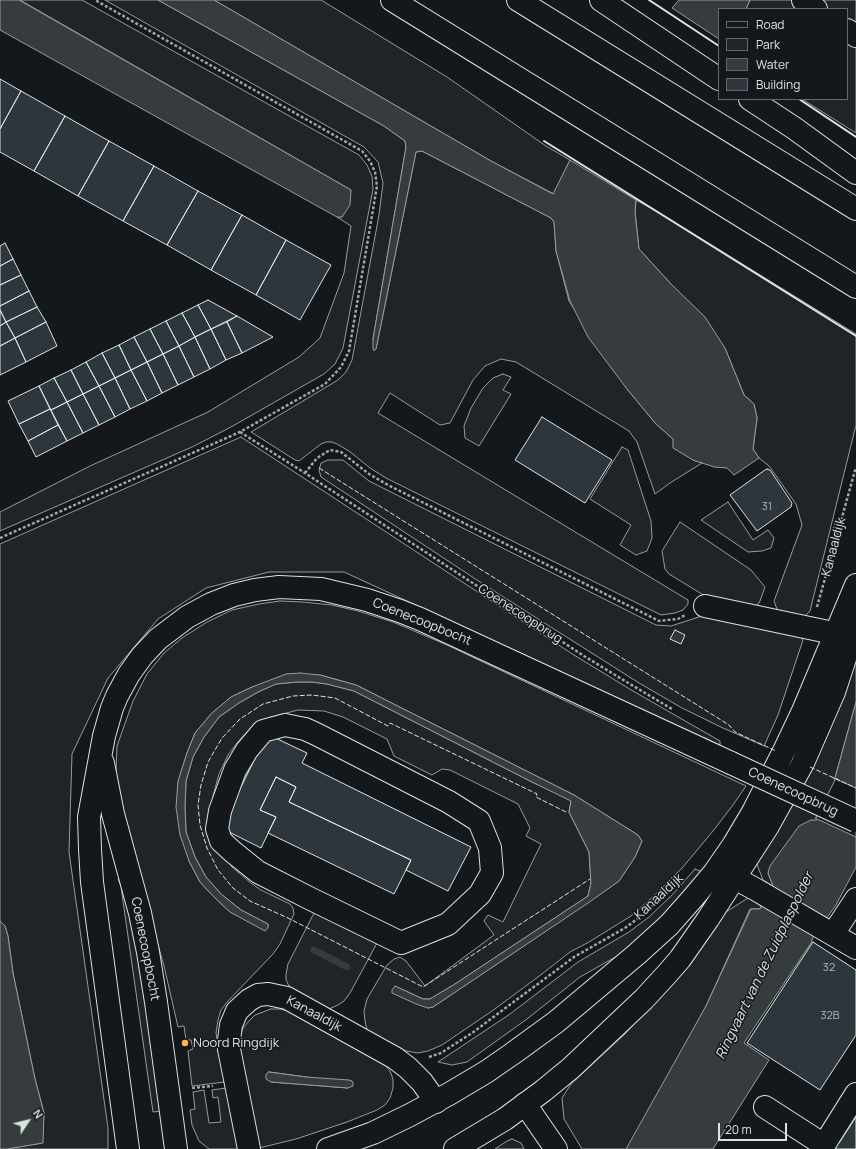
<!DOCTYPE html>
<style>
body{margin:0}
#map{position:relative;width:856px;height:1149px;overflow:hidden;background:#14181c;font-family:Manrope,sans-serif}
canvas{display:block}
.legend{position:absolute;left:718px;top:8px;width:130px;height:92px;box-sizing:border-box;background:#14181c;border:1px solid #626a69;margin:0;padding:5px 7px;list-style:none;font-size:12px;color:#d8e6dc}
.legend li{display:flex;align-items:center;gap:8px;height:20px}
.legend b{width:20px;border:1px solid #626a69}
.north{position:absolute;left:8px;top:1101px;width:40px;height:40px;-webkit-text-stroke:3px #14181c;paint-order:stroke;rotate:55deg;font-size:11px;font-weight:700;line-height:16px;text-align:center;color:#d8e6dc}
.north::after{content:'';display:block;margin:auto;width:14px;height:18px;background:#d8e6dc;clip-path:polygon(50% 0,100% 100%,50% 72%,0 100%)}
.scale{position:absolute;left:718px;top:1123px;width:69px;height:18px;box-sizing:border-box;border:2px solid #d8e6dc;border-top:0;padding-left:5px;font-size:12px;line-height:14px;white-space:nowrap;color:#d8e6dc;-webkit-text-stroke:3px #14181c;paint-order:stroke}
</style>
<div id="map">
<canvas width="856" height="1149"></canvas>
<ul class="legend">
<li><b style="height:5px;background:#14181c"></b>Road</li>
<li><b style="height:11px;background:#202428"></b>Park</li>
<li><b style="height:11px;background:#363b3e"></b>Water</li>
<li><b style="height:11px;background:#2c363c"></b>Building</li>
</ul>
<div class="north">N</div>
<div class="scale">20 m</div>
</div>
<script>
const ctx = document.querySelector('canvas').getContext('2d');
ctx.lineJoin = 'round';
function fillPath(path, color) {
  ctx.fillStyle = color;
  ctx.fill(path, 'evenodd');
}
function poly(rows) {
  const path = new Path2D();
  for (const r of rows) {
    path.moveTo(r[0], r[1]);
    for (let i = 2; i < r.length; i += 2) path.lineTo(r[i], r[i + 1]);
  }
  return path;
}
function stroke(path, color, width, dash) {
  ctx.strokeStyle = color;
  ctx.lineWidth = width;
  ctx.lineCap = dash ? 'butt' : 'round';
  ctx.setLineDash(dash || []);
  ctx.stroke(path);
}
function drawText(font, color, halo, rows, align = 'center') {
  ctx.font = font + ' Manrope,sans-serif';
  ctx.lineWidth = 3;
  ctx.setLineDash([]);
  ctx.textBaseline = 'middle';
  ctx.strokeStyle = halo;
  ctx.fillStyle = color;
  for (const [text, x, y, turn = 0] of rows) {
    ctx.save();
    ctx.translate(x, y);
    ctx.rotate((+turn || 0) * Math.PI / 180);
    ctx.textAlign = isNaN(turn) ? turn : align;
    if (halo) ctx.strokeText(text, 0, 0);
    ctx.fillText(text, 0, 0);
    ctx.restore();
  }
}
const green = poly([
 [20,0,82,0,359,155,367,165,372,176,373,189,343,348,335,364,324,374,231,427,192,447,0,531,0,512,90,466,208,412,299,357,320,338,344,273,351,226,337,217,342,217,351,190,20,0],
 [105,0,158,0,384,126,405,141,406,147,373,339,376,349,416,152,422,151,551,218,554,222,556,251,569,301,627,389,656,424,673,439,693,460,702,463,670,483,655,494,637,442,629,431,516,362,501,359,485,366,473,380,450,423,440,425,390,393,378,413,688,600,688,604,683,610,675,613,661,615,386,478,370,468,349,451,337,444,332,442,326,442,321,444,299,461,295,460,251,432,338,380,346,372,352,360,379,215,383,183,378,162,364,147,105,0],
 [214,0,321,0,447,77,546,146,570,160,554,194,491,161,214,0],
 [750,0,856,0,856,133,802,99,847,99,847,9,746,9,750,0],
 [636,200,656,211,856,334,856,425,810,611,805,616,800,617,778,612,774,601,802,525,796,504,769,466,759,458,753,449,757,418,754,404,744,395,725,348,671,284,639,249,635,212,636,200],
 [503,374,511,377,503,390,511,394,479,446,465,438,464,426,471,408,483,388,493,378,503,374],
 [241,437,574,655,633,691,720,741,720,745,344,572,269,572,206,588,158,619,108,678,72,754,69,852,108,1128,108,1149,7,1149,42,1143,44,1113,35,1079,13,973,8,936,5,926,0,921,0,544,241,437],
 [622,447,628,450,651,521,652,538,647,551,636,555,620,545,631,525,590,499,622,447],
 [328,460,343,460,369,481,656,625,671,626,705,615,798,632,803,640,778,715,764,746,723,728,682,708,639,683,483,584,321,477,319,470,321,463,328,460],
 [728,502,753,540,768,530,774,538,771,548,762,551,748,552,701,520,728,502],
 [680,522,751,570,765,587,760,601,755,609,705,596,669,574,665,569,662,551,680,522],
 [280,601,303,602,332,605,358,611,393,622,447,645,746,786,733,805,713,831,683,867,657,893,631,916,589,942,570,952,538,977,492,1011,442,1045,428,1051,418,1053,406,1051,367,1030,365,1021,364,1011,367,999,387,965,394,959,400,957,406,961,425,986,494,935,484,921,488,915,503,922,541,844,526,836,530,828,518,804,450,770,442,769,432,775,394,756,387,739,343,717,324,711,298,710,271,717,258,724,247,732,237,743,228,755,219,774,213,796,211,814,225,857,232,867,251,883,261,890,290,904,293,908,294,914,280,944,273,954,228,1001,221,1010,218,1020,216,1033,225,1082,192,1086,188,1051,193,1049,191,1040,186,1040,184,1026,178,1027,164,966,123,822,118,796,116,771,117,746,133,701,147,674,164,653,182,638,207,622,232,610,259,604,280,601],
 [320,675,356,685,574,795,638,835,642,841,635,857,619,881,531,941,433,1007,428,1008,395,986,423,999,430,999,455,984,588,896,591,883,589,852,569,812,571,800,532,782,354,691,327,684,312,682,297,682,276,684,258,692,239,703,219,717,204,737,193,757,186,781,185,807,186,832,195,857,206,877,221,894,241,910,268,924,268,928,230,912,214,897,200,882,189,861,177,807,178,782,187,753,195,733,212,713,231,697,252,687,320,675],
 [856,652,856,702,835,778,838,779,817,821,768,873,773,886,763,880,755,859,856,652],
 [695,869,705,873,674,909,626,951,580,977,527,1019,467,1062,452,1065,438,1062,510,1014,578,962,629,932,649,917,672,895,695,869],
 [122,876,130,907,163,1111,153,1112,122,894,121,886,118,879,122,876],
 [748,898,761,906,760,909,750,909,706,1006,647,1115,627,1149,582,1149,564,1119,562,1098,571,1084,625,1034,674,979,723,914,748,898],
 [319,910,377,943,350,993,344,1001,338,1005,329,1009,289,986,286,980,286,974,288,964,314,913,319,910],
 [271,1009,280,1009,292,1012,385,1065,390,1071,393,1079,393,1088,390,1098,385,1105,377,1110,347,1122,296,1139,259,1148,238,1042,243,1028,249,1021,255,1015,271,1009],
 [269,1072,306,1077,348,1088,271,1082,269,1072],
 [226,1088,239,1149,209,1149,199,1141,192,1125,190,1110,195,1109,193,1092,204,1090,209,1123,221,1122,218,1097,213,1098,212,1090,226,1088],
 [512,1139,521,1143,524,1149,495,1149,507,1141,512,1139]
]);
fillPath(green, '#202428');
stroke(green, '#939e99', 1);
const water = poly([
 [0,0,19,0,351,190,350,205,342,217,337,217,0,30,0,0],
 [158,0,214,0,491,161,553,194,570,160,636,200,635,212,639,249,671,284,705,317,725,348,744,395,754,404,757,418,753,449,759,458,734,475,727,468,714,467,693,460,673,448,673,439,656,424,627,389,588,337,570,301,556,251,554,222,551,218,422,151,416,152,376,349,374,351,373,348,373,339,406,147,405,141,384,126,158,0],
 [679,0,750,0,746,9,719,9,719,39,672,8,679,0],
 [300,673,320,675,356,685,574,795,638,835,642,841,635,857,619,881,591,901,433,1007,428,1008,416,1004,392,993,392,990,395,986,423,999,430,999,455,984,588,896,591,883,589,852,569,812,571,801,532,782,354,691,327,684,312,682,297,682,276,684,258,692,239,703,219,717,204,737,193,757,186,781,185,807,186,832,195,857,206,877,221,894,241,910,268,924,268,928,265,931,230,912,214,897,200,882,189,861,180,835,176,807,178,781,187,753,195,733,212,713,231,697,252,687,286,674,300,673],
 [856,702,856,867,836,905,813,937,811,943,744,1043,769,1060,713,1149,626,1149,706,1006,751,909,760,909,773,886,768,873,770,866,799,826,811,820,817,820,838,779,835,778,856,702],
 [0,921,5,926,8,936,13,973,35,1079,44,1113,43,1143,7,1149,0,1149,0,921],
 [269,1072,306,1077,349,1080,352,1081,353,1083,353,1086,348,1088,271,1082,266,1079,266,1074,269,1072]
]);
fillPath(water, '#363b3e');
stroke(water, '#939e99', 1);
const pier = poly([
 [833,778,856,788,856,837,815,818,816,818,835,780,833,778]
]);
fillPath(pier, '#14181c');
stroke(pier, '#939e99', 1);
stroke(poly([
 [314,950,347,967]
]), '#363b3e', 7);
const building = poly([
 [0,79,21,91,0,129,0,79],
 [21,91,65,116,34,171,0,152,0,129,21,91],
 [65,116,109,141,78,196,34,171,65,116],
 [109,141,154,166,123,221,78,196,109,141],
 [154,166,198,191,167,245,123,221,154,166],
 [198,191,242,215,211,270,167,245,198,191],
 [242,215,286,240,256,295,211,270,242,215],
 [286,240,331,265,300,320,256,295,286,240],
 [5,243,13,259,0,266,0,246,5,243],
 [13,259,21,275,0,285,0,266,13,259],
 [21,275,29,291,0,306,0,285,21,275],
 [29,291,37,307,6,322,0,310,0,306,29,291],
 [208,300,237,316,211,329,198,305,208,300],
 [198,305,211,329,195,337,182,313,198,305],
 [37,307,46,322,15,338,6,322,37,307],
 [0,310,6,322,0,326,0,310],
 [182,313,195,337,179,346,166,321,182,313],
 [237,316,273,337,242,353,227,322,237,316],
 [166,321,179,346,163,354,150,329,166,321],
 [6,322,15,338,0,346,0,326,6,322],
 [46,322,57,346,26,362,15,338,46,322],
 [227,322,242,353,226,360,211,329,227,322],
 [150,329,163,354,147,362,134,337,150,329],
 [211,329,226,360,210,369,195,337,211,329],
 [134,337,147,362,131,370,119,345,134,337],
 [195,337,210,369,194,377,179,346,195,337],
 [15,338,26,362,0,375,0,346,15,338],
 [119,345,131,370,115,378,102,353,119,345],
 [179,346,194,377,178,385,163,354,179,346],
 [102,353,115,378,99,386,86,362,102,353],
 [163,354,178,385,162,393,147,362,163,354],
 [86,362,99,386,83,394,71,370,86,362],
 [147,362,162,393,147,401,131,370,147,362],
 [71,370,83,394,67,402,54,378,71,370],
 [131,370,147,401,130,409,115,378,131,370],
 [54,378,67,402,51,410,39,386,54,378],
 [115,378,130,409,115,417,99,386,115,378],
 [39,386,50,409,19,424,8,401,39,386],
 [99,386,115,417,99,425,83,394,99,386],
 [83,394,99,425,83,433,67,402,83,394],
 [67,402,83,433,67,441,51,410,67,402],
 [50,409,58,425,28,441,19,424,50,409],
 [542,417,612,460,585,503,515,460,542,417],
 [58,425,67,441,36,457,28,441,58,425],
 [767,469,770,470,792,503,791,507,757,531,730,495,765,470,767,469],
 [675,630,685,635,681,644,670,639,675,630],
 [267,734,307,753,302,763,471,847,448,891,406,870,411,860,289,802,296,787,276,777,260,810,276,817,261,848,221,828,267,734],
 [276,777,296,787,289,802,411,860,394,894,268,833,276,817,260,810,276,777],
 [813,942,856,970,856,1035,820,1090,747,1043,813,942],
 [856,1117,856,1149,833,1149,832,1144,839,1143,856,1117]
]);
fillPath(building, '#2c363c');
stroke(building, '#d8e6dc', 1);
const minor = poly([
 [705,606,852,637],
 [285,725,305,729,316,734,449,802,479,821,490,848,492,873,480,894,448,924,401,943,309,898,258,872,233,852,221,841,217,829,220,811,235,770,247,750,263,731,285,725],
 [718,869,755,889,856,948],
 [833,934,856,899],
 [525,1104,556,1149],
 [765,1107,824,1145,856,1094],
 [249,1149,229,1049,229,1040,231,1025,237,1011,249,1000,258,995,268,994,287,998,395,1058,408,1068,422,1082,436,1102]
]);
const major = poly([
 [803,0,816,9],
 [847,30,856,36],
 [103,763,113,814,140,913,148,952,156,1002,176,1149],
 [128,1149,92,882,90,849,89,817,104,736,112,708,117,696,129,674,142,656,158,639,187,617,211,604,234,595,255,590,279,587,321,589,367,600,400,611,420,619,731,763],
 [328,1149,373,1133,410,1115,449,1094,486,1072,512,1054,556,1022,637,954,669,925,692,899,714,873,734,844,753,812,785,749,803,711,856,585],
 [455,1149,505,1119,543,1091,571,1068,644,999,667,974,680,959,708,919,768,826,803,763,834,692,852,637,856,618]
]);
const highway = poly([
 [392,0,856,287],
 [518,0,856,209],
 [601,0,719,79],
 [750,99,794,128,856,173]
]);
stroke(minor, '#d8e6dc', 24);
stroke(major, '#d8e6dc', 24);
stroke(highway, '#d8e6dc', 24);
stroke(poly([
 [240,432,305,473,584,656,625,681,672,709],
 [305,473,317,458,330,450,341,452,369,474,388,485,659,621,678,619,685,615],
 [0,538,240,432,325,384,341,367,349,351,377,186,375,172,370,161,362,151,95,0],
 [817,607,856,467],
 [429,1057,441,1053,472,1033,574,957,625,928,640,917,660,899],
 [192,1088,213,1086]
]), '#9da8a2', 2.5, [3, 2]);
stroke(minor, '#14181c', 22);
stroke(major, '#14181c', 22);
stroke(highway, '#14181c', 22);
const majorBridge = poly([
 [731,763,856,821]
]);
stroke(majorBridge, '#d8e6dc', 24, []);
stroke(majorBridge, '#14181c', 22);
stroke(poly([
 [319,468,729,725,735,732,776,751],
 [810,767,856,788],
 [566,812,536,797,537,794,390,723,388,726,335,698,312,695,293,696,263,704,240,719,222,738,208,762,201,785,198,805,200,825,207,848,218,870,233,888,250,901,288,918,423,987,590,879]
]), '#d8e6dc', 1, [5, 2]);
stroke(poly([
 [649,0,719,46],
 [799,99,856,137],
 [544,141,856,336]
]), '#d8e6dc', 2);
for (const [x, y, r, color] of [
 [185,1043,4,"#ffb74d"]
]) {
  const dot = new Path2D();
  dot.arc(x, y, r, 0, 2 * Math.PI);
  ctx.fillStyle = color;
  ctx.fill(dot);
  stroke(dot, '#14181c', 1.5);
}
drawText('11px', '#adbab4', null, [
 ["31",767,507],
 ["32",829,968],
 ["32B",830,1016]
]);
drawText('13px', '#d8e6dc', '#14181c', [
 ["Kanaaldijk",834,547,-75],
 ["Coenecoopbrug",520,614,33],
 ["Coenecoopbocht",422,622,22],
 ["Coenecoopbrug",793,792,25],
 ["Kanaaldijk",659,897,-43],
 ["Coenecoopbocht",145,949,79],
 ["Kanaaldijk",314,1014,28]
]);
drawText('13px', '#d8e6dc', '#14181c', [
 ["Noord Ringdijk",193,1043]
], 'left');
drawText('italic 14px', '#d8e6dc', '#14181c', [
 ["Ringvaart van de Zuidplaspolder",765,966,-64]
]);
</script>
